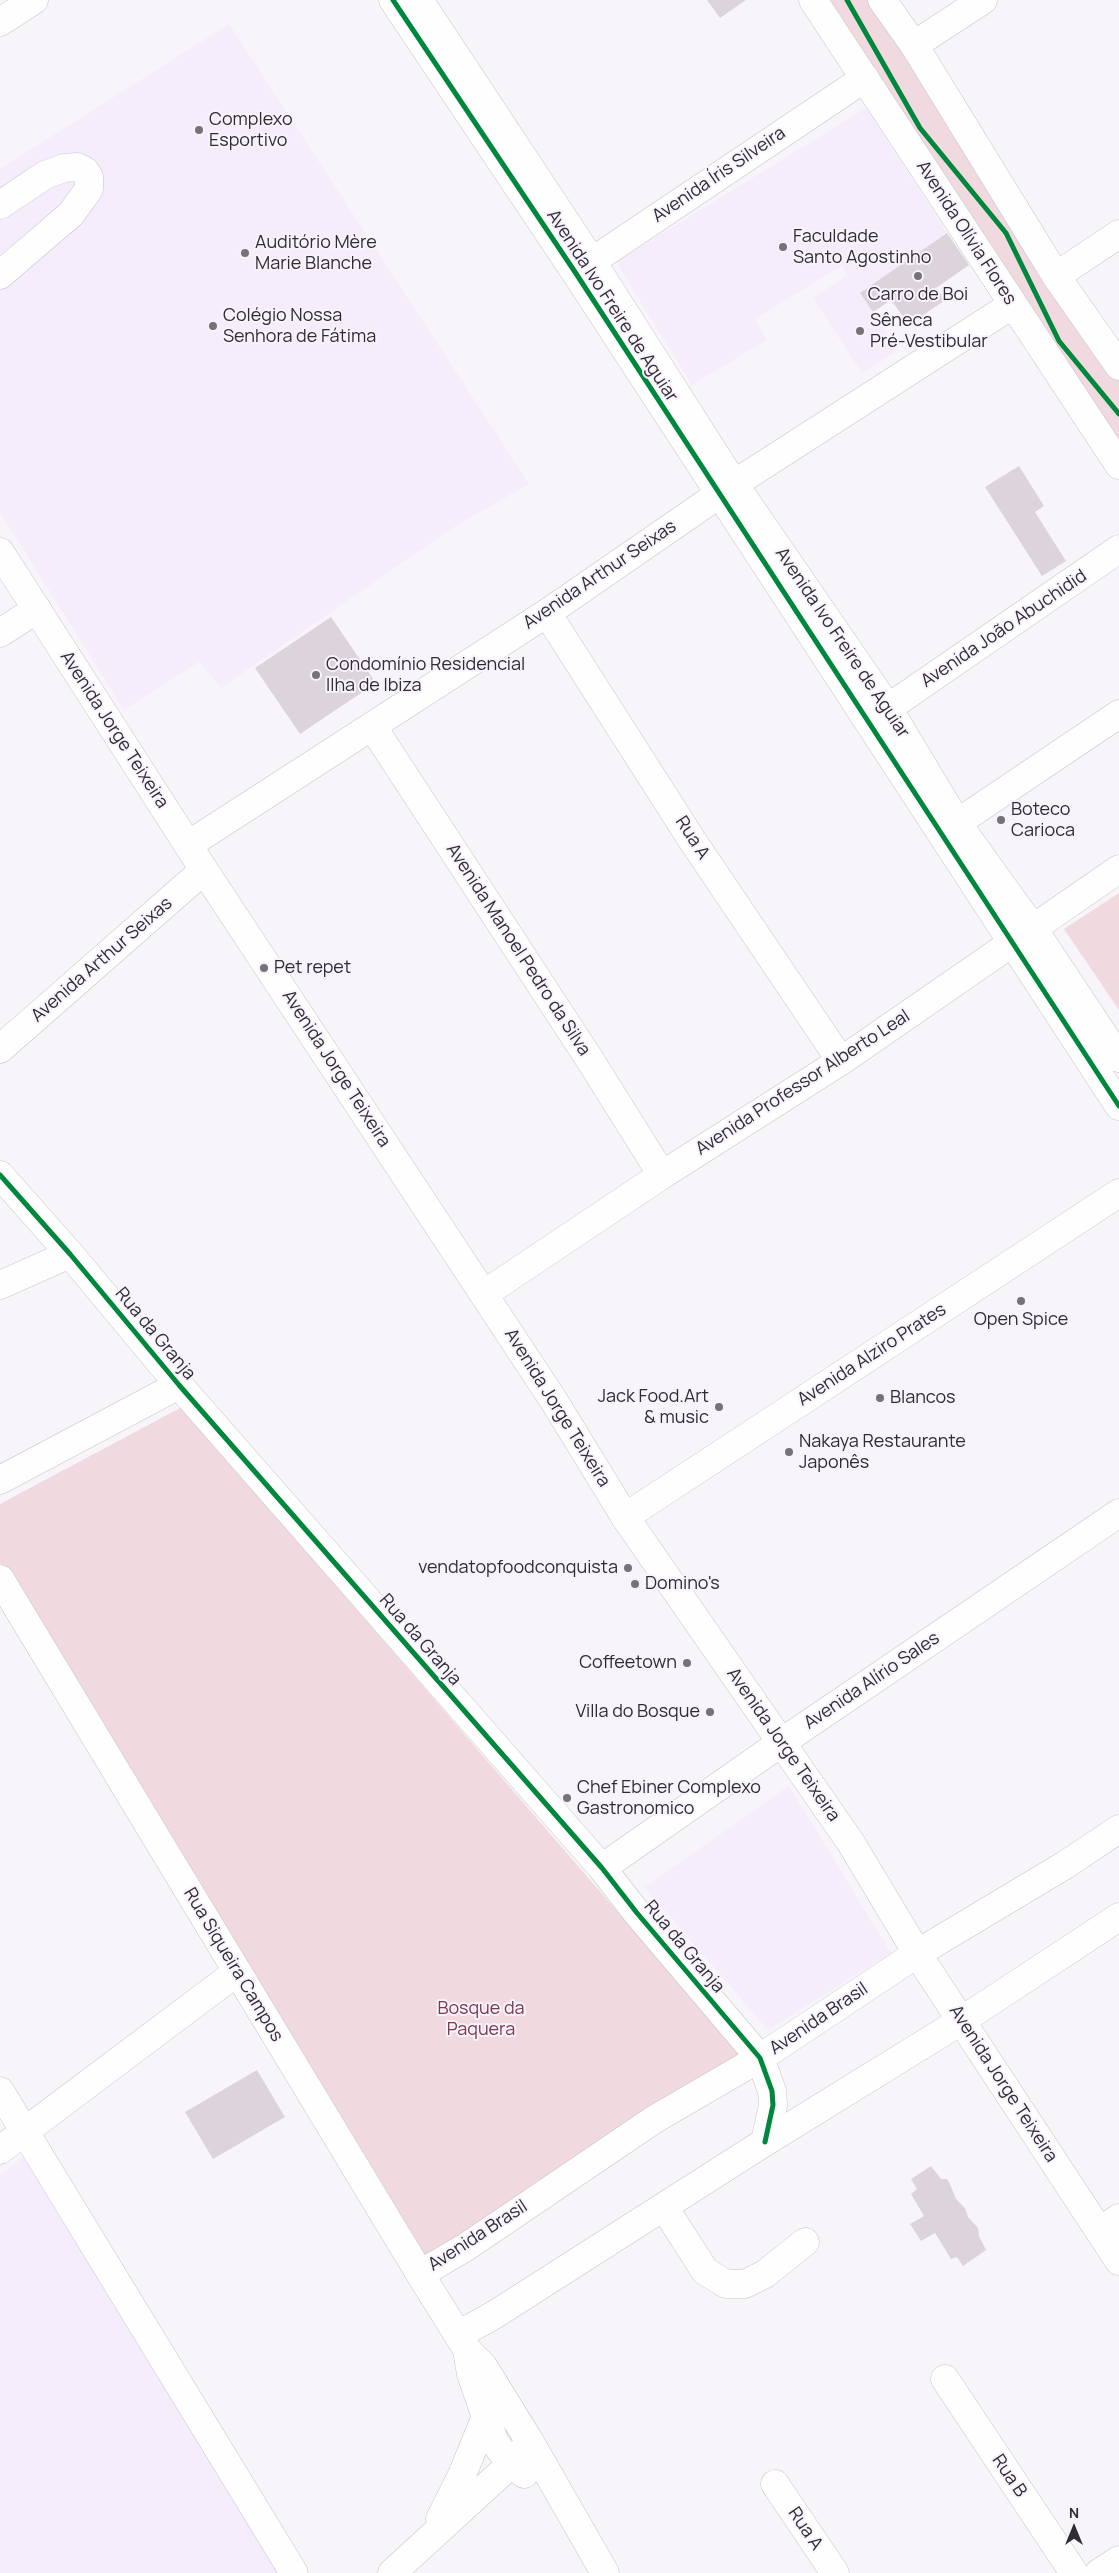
<!DOCTYPE html>
<meta charset="utf-8">
<style>
body{margin:0}
#map{position:relative;width:1119px;height:2573px;overflow:hidden;background:#f8f5fa;font-family:Manrope,sans-serif}
canvas{display:block}
.north{position:absolute;left:1049px;top:2503px;width:50px;height:50px;-webkit-text-stroke:4px #f8f2fd;paint-order:stroke;rotate:0deg;font-size:14px;font-weight:700;line-height:20px;text-align:center;color:#2f2c32}
.north::after{content:'';display:block;margin:auto;width:18px;height:22px;background:#2f2c32;clip-path:polygon(50% 0,100% 100%,50% 72%,0 100%)}
</style>
<div id="map">
<canvas width="1119" height="2573"></canvas>
<div class="north">N</div>
</div>
<script>
const ctx = document.querySelector('canvas').getContext('2d');
ctx.lineJoin = 'round';
function fillPath(path, color) {
  ctx.fillStyle = color;
  ctx.fill(path, 'evenodd');
}
function poly(rows) {
  const path = new Path2D();
  for (const r of rows) {
    path.moveTo(r[0], r[1]);
    for (let i = 2; i < r.length; i += 2) path.lineTo(r[i], r[i + 1]);
  }
  return path;
}
function stroke(path, color, width, dash) {
  ctx.strokeStyle = color;
  ctx.lineWidth = width;
  ctx.lineCap = dash ? 'butt' : 'round';
  ctx.setLineDash(dash || []);
  ctx.stroke(path);
}
function drawText(font, color, halo, rows, align = 'center') {
  ctx.font = font + ' Manrope,sans-serif';
  ctx.lineWidth = 4;
  ctx.setLineDash([]);
  ctx.textBaseline = 'middle';
  ctx.strokeStyle = halo;
  ctx.fillStyle = color;
  for (const [text, x, y, turn = 0] of rows) {
    ctx.save();
    ctx.translate(x, y);
    ctx.rotate((+turn || 0) * Math.PI / 180);
    ctx.textAlign = isNaN(turn) ? turn : align;
    if (halo) ctx.strokeText(text, 0, 0);
    ctx.fillText(text, 0, 0);
    ctx.restore();
  }
}
fillPath(poly([
 [229,24,529,484,457,525,221,688,199,662,124,710,0,512,0,169],
 [866,108,947,233,860,293,898,350,862,373,813,298,848,275,841,266,755,319,767,340,692,385,616,262],
 [789,1786,891,1953,768,2030,645,1887],
 [36,2147,294,2573,0,2573,0,2175]
]), '#f5ecfc');
fillPath(poly([
 [817,0,875,0,1119,366,1119,461],
 [1119,893,1119,1010,1064,929],
 [182,1407,741,2055,430,2269,0,1563,0,1504]
]), '#f1d9e0');
fillPath(poly([
 [707,0,746,0,720,18],
 [947,233,969,265,936,288,945,300,909,325,891,300,873,312,860,293],
 [1019,466,1044,506,1035,512,1066,561,1042,576,985,487],
 [331,617,376,683,300,734,255,668],
 [257,2070,285,2117,213,2159,185,2112],
 [931,2166,941,2179,947,2179,950,2184,956,2199,965,2208,968,2217,978,2228,979,2236,986,2250,963,2266,957,2257,951,2259,935,2233,921,2241,910,2224,924,2216,911,2194,917,2189,911,2179]
]), '#dcd3db');
const minor = poly([
 [393,0,575,272,1119,1106],
 [419,0,591,260,734,484,888,708,957,823,1034,930,1119,1058],
 [914,45,983,0],
 [0,205,45,175,64,168,77,167,85,171,89,177,89,189,71,214,0,275],
 [576,272,865,78],
 [1056,276,1119,234],
 [547,613,692,840,841,1061],
 [0,633,37,609],
 [888,708,1119,549],
 [372,726,590,1060,662,1175],
 [957,823,1119,714],
 [188,845,547,613,734,484,1012,305],
 [0,1049,204,870],
 [0,1175,70,1254,179,1385,602,1868,637,1913,760,2058,772,2091,773,2105,765,2142],
 [0,1285,70,1254],
 [484,1294,662,1175,841,1061,1119,869],
 [0,1480,179,1385],
 [625,1517,1119,1193],
 [0,1579,420,2274,468,2351,483,2366,530,2442,605,2573],
 [602,1868,782,1742,1119,1513],
 [0,2091,294,2573],
 [0,2150,237,1972],
 [664,2207,705,2271,726,2284,745,2284,765,2274,805,2242],
 [1100,2231,1119,2218],
 [420,2274,466,2247,655,2119,760,2058,918,1953,1065,1865,1119,1829],
 [458,2335,494,2315,765,2142,961,2021,1119,1917],
 [468,2356,471,2374,495,2443,511,2464,524,2474],
 [945,2379,1074,2573],
 [775,2484,835,2573],
 [440,2519,462,2475,485,2419,494,2415],
 [392,2573,511,2464,530,2442],
 [1099,2573,1119,2560]
]);
const major = poly([
 [813,0,1119,465],
 [882,0,914,45,1056,276,1119,366],
 [0,22,34,0],
 [0,552,204,870,554,1401,625,1517,851,1843,920,1958,1119,2261]
]);
stroke(minor, '#c6c4c8', 29);
stroke(major, '#c6c4c8', 29);
stroke(minor, '#fefefe', 28);
stroke(major, '#fefefe', 28);
stroke(poly([
 [393,0,575,272,1119,1106],
 [847,0,920,128,1006,233,1059,341,1119,414],
 [0,1175,70,1254,179,1385,602,1868,637,1913,760,2058,772,2091,773,2105,765,2142]
]), '#00873e', 5);
for (const [x, y, r, color] of [
 [199,130,5,"#757278"],
 [783,247,5,"#757278"],
 [245,253,5,"#757278"],
 [918,276,5,"#757278"],
 [213,326,5,"#757278"],
 [860,331,5,"#757278"],
 [316,675,5,"#757278"],
 [1001,820,5,"#757278"],
 [264,968,5,"#757278"],
 [1021,1301,5,"#757278"],
 [880,1398,5,"#757278"],
 [719,1407,5,"#757278"],
 [789,1452,5,"#757278"],
 [628,1568,5,"#757278"],
 [635,1584,5,"#757278"],
 [687,1663,5,"#757278"],
 [710,1712,5,"#757278"],
 [567,1798,5,"#757278"]
]) {
  const dot = new Path2D();
  dot.arc(x, y, r, 0, 2 * Math.PI);
  ctx.fillStyle = color;
  ctx.fill(dot);
  stroke(dot, '#f8f2fd', 2);
}
drawText('18px', '#2f2c32', '#f8f2fd', [
 ["Complexo",209,120],
 ["Esportivo",209,141],
 ["Faculdade",793,237],
 ["Santo Agostinho",793,258],
 ["Auditório Mère",255,243],
 ["Marie Blanche",255,264],
 ["Carro de Boi",918,295,"center"],
 ["Colégio Nossa",223,316],
 ["Senhora de Fátima",223,337],
 ["Sêneca",870,321],
 ["Pré-Vestibular",870,342],
 ["Condomínio Residencial",326,665],
 ["Ilha de Ibiza",326,686],
 ["Boteco",1011,810],
 ["Carioca",1011,831],
 ["Pet repet",274,968],
 ["Open Spice",1021,1320,"center"],
 ["Jack Food.Art",709,1397,"right"],
 ["& music",709,1418,"right"],
 ["Blancos",890,1398],
 ["Nakaya Restaurante",799,1442],
 ["Japonês",799,1463],
 ["vendatopfoodconquista",618,1568,"right"],
 ["Domino's",645,1584],
 ["Coffeetown",677,1663,"right"],
 ["Villa do Bosque",700,1712,"right"],
 ["Chef Ebiner Complexo",577,1788],
 ["Gastronomico",577,1809]
], 'left');
drawText('18px', '#2f2c32', '#f8f2fd', [
 ["Avenida Íris Silveira",719,175,-34],
 ["Avenida Olívia Flores",966,233,57],
 ["Avenida Ivo Freire de Aguiar",612,306,57],
 ["Avenida Arthur Seixas",600,575,-34],
 ["Avenida João Abuchidid",1004,629,-34],
 ["Avenida Ivo Freire de Aguiar",842,643,56],
 ["Avenida Jorge Teixeira",114,730,57],
 ["Rua A",692,838,57],
 ["Avenida Manoel Pedro da Silva",518,950,57],
 ["Avenida Arthur Seixas",102,960,-41],
 ["Avenida Jorge Teixeira",336,1069,57],
 ["Avenida Professor Alberto Leal",803,1083,-33],
 ["Rua da Granja",155,1334,50],
 ["Avenida Alziro Prates",872,1355,-33],
 ["Avenida Jorge Teixeira",557,1408,58],
 ["Rua da Granja",420,1640,49],
 ["Avenida Alírio Sales",872,1681,-34],
 ["Avenida Jorge Teixeira",783,1745,55],
 ["Rua da Granja",684,1947,50],
 ["Rua Siqueira Campos",233,1965,59],
 ["Avenida Brasil",819,2019,-34],
 ["Avenida Jorge Teixeira",1003,2084,57],
 ["Avenida Brasil",478,2236,-33],
 ["Rua B",1009,2476,56],
 ["Rua A",805,2529,56]
]);
drawText('18px', '#7a3949', '#f8f2fd', [
 ["Bosque da",481,2009],
 ["Paquera",481,2030]
]);
</script>
